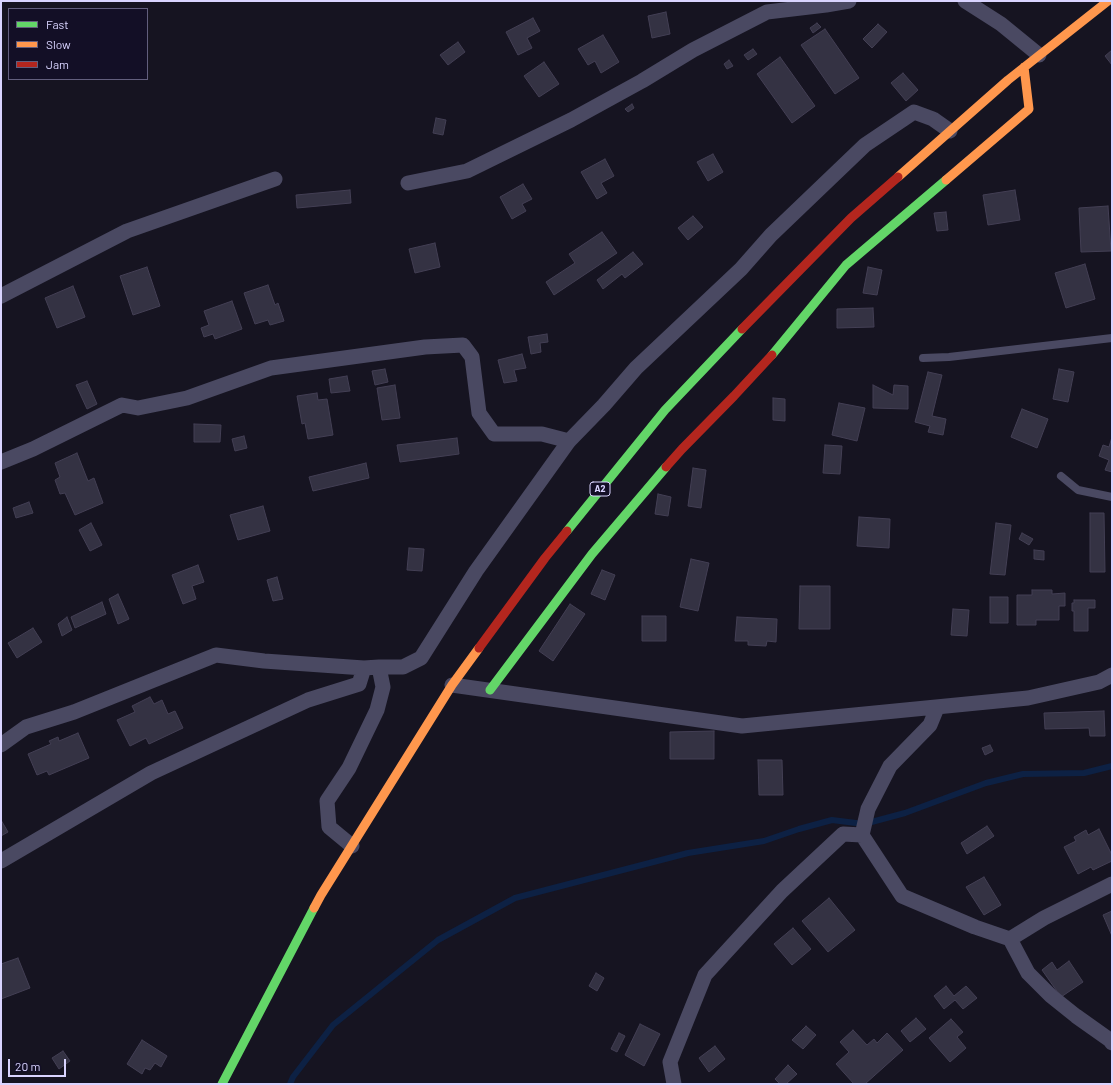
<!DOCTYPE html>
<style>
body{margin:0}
#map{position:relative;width:1113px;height:1085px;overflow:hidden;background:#161421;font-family:Barlow,sans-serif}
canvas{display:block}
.frame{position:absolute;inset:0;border:2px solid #d9d4ff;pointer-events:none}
.legend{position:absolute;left:8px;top:8px;width:140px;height:72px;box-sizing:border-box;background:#130f26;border:1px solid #625e7d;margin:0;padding:5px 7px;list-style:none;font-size:12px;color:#d9d4ff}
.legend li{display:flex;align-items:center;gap:8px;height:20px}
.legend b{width:20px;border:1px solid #625e7d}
.scale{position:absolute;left:8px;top:1059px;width:58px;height:18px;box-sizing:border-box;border:2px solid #d9d4ff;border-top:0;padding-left:5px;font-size:12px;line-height:14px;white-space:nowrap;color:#d9d4ff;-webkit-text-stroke:3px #130f26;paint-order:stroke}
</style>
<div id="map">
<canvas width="1113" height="1085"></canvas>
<div class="frame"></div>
<ul class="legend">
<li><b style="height:5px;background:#63d668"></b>Fast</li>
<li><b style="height:5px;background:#ff974d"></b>Slow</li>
<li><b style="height:5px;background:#b3261e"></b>Jam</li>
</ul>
<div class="scale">20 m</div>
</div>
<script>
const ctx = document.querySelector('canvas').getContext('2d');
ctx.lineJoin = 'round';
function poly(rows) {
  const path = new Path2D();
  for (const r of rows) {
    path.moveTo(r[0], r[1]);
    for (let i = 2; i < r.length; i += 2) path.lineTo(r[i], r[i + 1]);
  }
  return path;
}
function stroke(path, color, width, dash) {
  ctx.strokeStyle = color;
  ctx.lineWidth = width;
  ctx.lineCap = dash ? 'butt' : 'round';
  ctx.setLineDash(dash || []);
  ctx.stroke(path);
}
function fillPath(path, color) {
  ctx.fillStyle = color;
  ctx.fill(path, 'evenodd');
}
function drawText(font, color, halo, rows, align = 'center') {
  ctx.font = font + ' Barlow,sans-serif';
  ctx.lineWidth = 4;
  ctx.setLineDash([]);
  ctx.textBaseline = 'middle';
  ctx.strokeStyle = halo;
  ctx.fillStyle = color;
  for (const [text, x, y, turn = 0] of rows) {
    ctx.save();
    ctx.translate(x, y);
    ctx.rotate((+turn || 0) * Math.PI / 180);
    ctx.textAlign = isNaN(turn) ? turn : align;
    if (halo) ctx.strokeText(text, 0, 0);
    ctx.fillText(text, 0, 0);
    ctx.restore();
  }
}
stroke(poly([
 [290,1084,293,1077,333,1025,438,940,515,898,688,853,764,841,799,829,832,820,864,824,905,813,986,783,1023,774,1084,773,1112,766]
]), '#0d2144', 6);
const building = poly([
 [666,12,670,34,652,38,648,16,666,12],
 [533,18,540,31,527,38,532,48,518,55,506,32,533,18],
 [817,23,821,27,813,33,810,28,817,23],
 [878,24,887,32,872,48,863,39,878,24],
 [825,29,859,78,835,94,801,45,825,29],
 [603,35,619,62,601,73,595,61,588,65,578,49,603,35],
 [458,42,465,52,448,65,440,55,458,42],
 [753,49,757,54,748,60,744,55,753,49],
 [1112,50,1112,65,1105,56,1112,50],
 [780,57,815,106,792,123,757,74,780,57],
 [729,60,733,66,727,69,724,64,729,60],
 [544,62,559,84,539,97,524,76,544,62],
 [903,73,918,90,906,101,891,83,903,73],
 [632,104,634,108,628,112,625,109,632,104],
 [436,118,446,120,443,135,433,133,436,118],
 [713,154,723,172,708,181,697,162,713,154],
 [605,159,614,176,601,183,607,193,597,199,581,172,605,159],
 [523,184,532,199,522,204,526,211,512,219,500,197,523,184],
 [350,190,351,203,297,208,296,195,350,190],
 [1015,190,1020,220,988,225,983,195,1015,190],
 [1108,206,1111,251,1081,252,1079,208,1108,206],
 [946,212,948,230,937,231,934,213,946,212],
 [693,216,703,227,688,240,678,228,693,216],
 [602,232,617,253,554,295,546,282,575,263,569,254,602,232],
 [435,243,440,267,415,273,409,249,435,243],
 [633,252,643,264,625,278,622,274,603,289,597,280,633,252],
 [1085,264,1095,299,1066,308,1055,273,1085,264],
 [147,267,160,306,133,315,120,276,147,267],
 [868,267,882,270,877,295,863,293,868,267],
 [268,285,275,305,278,303,284,321,270,325,268,320,255,324,244,293,268,285],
 [73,286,85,317,57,328,45,298,73,286],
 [232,301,242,329,215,339,213,334,204,337,201,328,209,325,204,311,232,301],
 [873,308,874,327,837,328,837,309,873,308],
 [547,334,548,342,540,343,541,352,531,354,528,337,547,334],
 [522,354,526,368,514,370,517,381,504,383,498,360,522,354],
 [385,369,388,382,375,385,372,371,385,369],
 [1059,369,1074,372,1068,402,1053,399,1059,369],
 [928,372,942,375,932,416,946,419,943,435,928,432,930,426,915,422,928,372],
 [347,376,350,391,331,393,329,379,347,376],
 [87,381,97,404,87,409,76,385,87,381],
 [395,385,400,418,382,420,377,388,395,385],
 [873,385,893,395,894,385,908,386,908,409,873,408,873,385],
 [317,393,318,400,327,399,333,435,308,439,305,423,302,424,297,396,317,393],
 [773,398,785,399,785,421,773,420,773,398],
 [839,403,865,408,857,441,832,435,839,403],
 [1022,409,1048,419,1037,448,1011,437,1022,409],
 [194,424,221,425,220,442,194,442,194,424],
 [244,436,247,448,235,451,232,439,244,436],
 [1112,437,1112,472,1105,470,1109,460,1099,456,1103,445,1109,447,1112,437],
 [457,438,459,454,400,462,397,445,457,438],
 [825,445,842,446,840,474,823,473,825,445],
 [77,453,88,481,94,478,103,503,75,515,65,493,60,494,55,480,60,477,55,463,77,453],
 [366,463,369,478,313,491,309,477,366,463],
 [693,468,706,470,701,508,688,506,693,468],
 [658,494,671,497,668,516,655,514,658,494],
 [29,502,33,513,16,518,13,508,29,502],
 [263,506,270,531,238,540,230,515,263,506],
 [1090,513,1104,513,1105,572,1090,572,1090,513],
 [859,517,890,519,889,548,857,546,859,517],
 [91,523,102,545,90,551,79,530,91,523],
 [996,523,1011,525,1005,575,990,574,996,523],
 [1022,533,1033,539,1029,545,1019,539,1022,533],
 [409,548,424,549,422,571,407,570,409,548],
 [1034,550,1044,551,1044,560,1034,559,1034,550],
 [691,559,709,563,698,611,680,607,691,559],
 [198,565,204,582,192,586,196,599,183,604,172,575,198,565],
 [602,570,615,575,605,600,591,594,602,570],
 [277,577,283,599,273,601,267,580,277,577],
 [800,586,830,586,830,629,799,629,800,586],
 [1032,590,1052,590,1052,594,1065,593,1065,606,1059,606,1059,620,1036,620,1036,625,1017,625,1017,595,1032,595,1032,590],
 [118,594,129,619,118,624,109,599,118,594],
 [990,597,1008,597,1008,623,990,623,990,597],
 [1074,600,1095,600,1095,608,1088,608,1088,631,1074,631,1074,611,1072,611,1072,603,1074,603,1074,600],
 [102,602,106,614,75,628,71,617,102,602],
 [570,604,585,614,553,661,539,651,570,604],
 [953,609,969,610,967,636,951,635,953,609],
 [642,616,666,616,666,641,642,641,642,616],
 [67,617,72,630,62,636,58,624,67,617],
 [737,617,777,619,776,642,767,641,766,646,748,645,748,641,735,641,737,617],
 [33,628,42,642,17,658,8,643,33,628],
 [150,697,154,704,162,700,168,714,175,711,183,728,149,744,146,738,130,746,117,720,135,712,132,706,150,697],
 [1104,711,1105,736,1090,736,1089,728,1045,729,1044,713,1104,711],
 [714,731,714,759,670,759,670,732,714,731],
 [78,733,89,758,49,775,47,771,37,775,28,754,51,744,49,741,58,737,59,741,78,733],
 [990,745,993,751,985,755,982,748,990,745],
 [758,760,782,760,783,795,759,795,758,760],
 [1,820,8,832,1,836,1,820],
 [987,826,994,836,967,854,961,843,987,826],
 [1099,829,1112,855,1112,861,1093,870,1091,867,1078,874,1064,847,1076,841,1074,837,1086,830,1088,835,1099,829],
 [984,877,1001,905,984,915,966,887,984,877],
 [829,898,855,930,828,952,802,921,829,898],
 [1112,911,1112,936,1103,915,1112,911],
 [793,928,811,949,792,965,774,944,793,928],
 [18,958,30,988,1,999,1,964,18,958],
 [1069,961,1083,982,1061,997,1042,970,1052,962,1057,970,1069,961],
 [596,973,604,978,597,991,589,986,596,973],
 [946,986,954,996,966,986,977,998,963,1009,955,1000,944,1009,934,996,946,986],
 [916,1018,926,1029,910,1042,901,1031,916,1018],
 [951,1019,963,1032,957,1037,966,1048,950,1062,929,1038,951,1019],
 [640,1024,660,1034,644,1066,625,1055,640,1024],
 [806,1026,816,1035,803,1049,792,1040,806,1026],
 [853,1030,867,1045,874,1039,877,1043,887,1033,903,1050,865,1084,854,1084,836,1064,849,1052,840,1042,853,1030],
 [619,1033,625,1036,617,1052,611,1049,619,1033],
 [142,1040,167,1056,161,1067,155,1063,150,1070,145,1068,142,1074,127,1064,142,1040],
 [715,1046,725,1059,709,1072,699,1058,715,1046],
 [63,1051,70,1061,59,1069,52,1058,63,1051],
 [788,1065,797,1074,786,1084,780,1084,775,1079,788,1065]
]);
fillPath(building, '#343243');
stroke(building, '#433f54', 1);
stroke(poly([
 [923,358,949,357,1112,338],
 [1061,476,1078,490,1112,497]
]), '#4a4962', 8);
stroke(poly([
 [965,1,1001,24,1039,55],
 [408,183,467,171,571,120,642,81,693,50,767,12,826,5,849,1],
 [1,296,127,231,275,179],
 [1,462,33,449,122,405,138,408,187,398,271,368,425,347,463,345,472,357,479,413,494,434,542,434,569,441],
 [379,667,403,667,421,658,476,571,569,441,604,405,636,368,741,269,771,235,865,145,914,112,933,119,950,131],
 [452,685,742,726,1028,698,1099,682,1112,675],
 [937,708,930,725,890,766,868,809,862,835,902,896,975,927,1010,939,1028,973,1051,996,1076,1016,1110,1040,1112,1043],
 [1,745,26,727,74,712,216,655,264,661,364,668,379,667,383,687,377,710,349,768,327,801,329,827,352,846],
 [1,861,151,773,308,700,359,684,364,668],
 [1010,939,1044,918,1112,884],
 [674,1084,670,1062,705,975,782,891,843,834,862,835]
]), '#4a4962', 15);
stroke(poly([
 [772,355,846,265,946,180],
 [567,531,665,410,742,329],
 [490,690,592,554,666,467],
 [222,1084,314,908]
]), '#63d668', 9);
stroke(poly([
 [898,177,1008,80,1108,1],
 [946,180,1029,109,1024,67],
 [314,908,321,895,452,685,479,648]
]), '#ff974d', 9);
stroke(poly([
 [742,329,851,218,898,177],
 [666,467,682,449,734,396,772,355],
 [479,648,545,558,567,531]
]), '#b3261e', 9);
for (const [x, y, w] of [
 [600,489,20]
]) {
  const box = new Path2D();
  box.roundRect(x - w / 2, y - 7, w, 14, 3);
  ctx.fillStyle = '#130f26';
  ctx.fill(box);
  stroke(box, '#d9d4ff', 1);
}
drawText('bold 9px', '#d9d4ff', null, [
 ["A2",600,489]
]);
</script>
